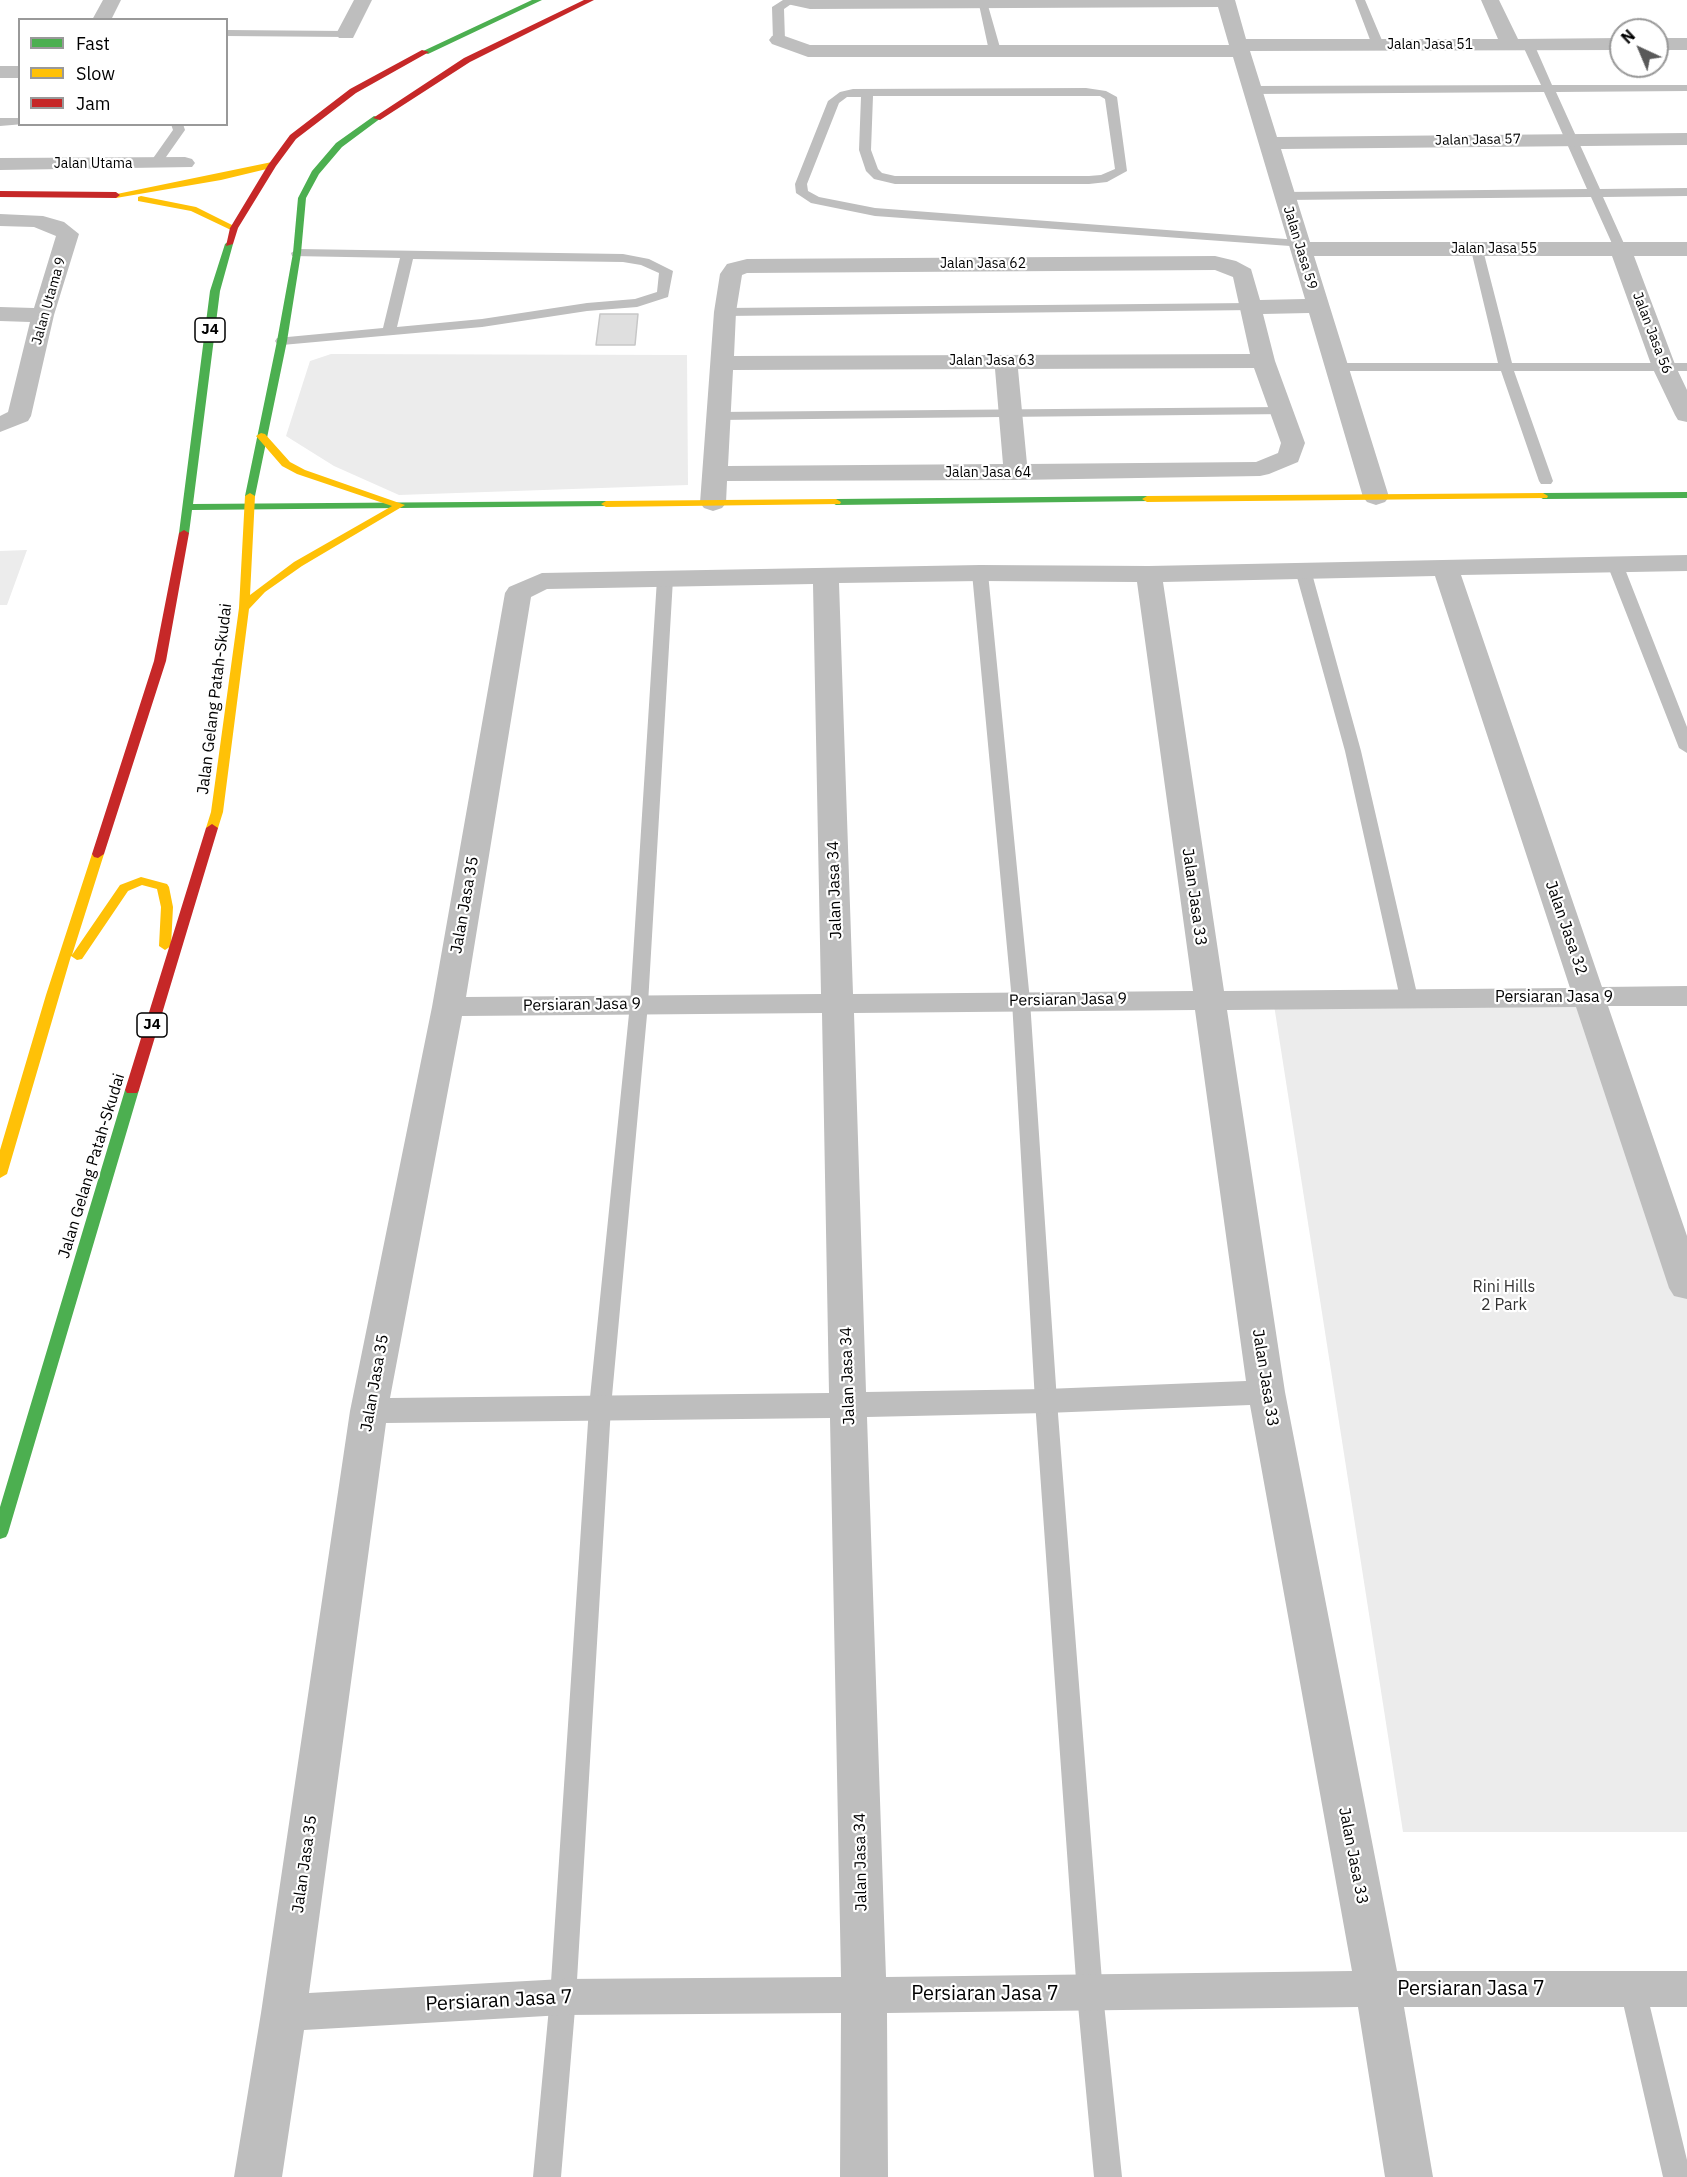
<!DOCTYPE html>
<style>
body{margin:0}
#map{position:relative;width:1687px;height:2177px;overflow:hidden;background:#fff;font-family:"IBM Plex Sans",sans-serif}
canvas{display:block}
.legend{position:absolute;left:18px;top:18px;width:210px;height:108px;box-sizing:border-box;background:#fff;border:2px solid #999;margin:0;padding:8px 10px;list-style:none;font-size:18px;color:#000}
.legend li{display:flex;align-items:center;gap:12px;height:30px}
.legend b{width:30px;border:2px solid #999}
.north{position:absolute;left:1609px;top:18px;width:60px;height:60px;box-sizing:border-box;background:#fff;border:2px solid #999;border-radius:50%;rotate:316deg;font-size:16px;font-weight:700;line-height:24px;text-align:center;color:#000}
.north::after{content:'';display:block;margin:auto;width:21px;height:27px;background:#595959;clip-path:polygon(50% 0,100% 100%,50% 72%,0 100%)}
</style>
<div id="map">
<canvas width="1687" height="2177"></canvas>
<ul class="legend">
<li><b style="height:8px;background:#4caf50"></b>Fast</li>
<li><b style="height:8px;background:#ffc107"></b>Slow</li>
<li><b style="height:8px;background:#c62828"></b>Jam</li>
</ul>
<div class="north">N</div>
</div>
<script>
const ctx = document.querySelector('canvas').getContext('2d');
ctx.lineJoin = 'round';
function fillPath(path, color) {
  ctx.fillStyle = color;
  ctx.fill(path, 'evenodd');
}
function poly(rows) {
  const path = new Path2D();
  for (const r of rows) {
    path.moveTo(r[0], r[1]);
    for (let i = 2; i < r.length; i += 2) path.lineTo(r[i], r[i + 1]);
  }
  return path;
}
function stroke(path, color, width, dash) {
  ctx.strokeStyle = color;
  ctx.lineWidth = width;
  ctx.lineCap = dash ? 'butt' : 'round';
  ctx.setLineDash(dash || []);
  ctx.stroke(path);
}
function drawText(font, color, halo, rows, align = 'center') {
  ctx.font = font + ' "IBM Plex Sans",sans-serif';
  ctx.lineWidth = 4.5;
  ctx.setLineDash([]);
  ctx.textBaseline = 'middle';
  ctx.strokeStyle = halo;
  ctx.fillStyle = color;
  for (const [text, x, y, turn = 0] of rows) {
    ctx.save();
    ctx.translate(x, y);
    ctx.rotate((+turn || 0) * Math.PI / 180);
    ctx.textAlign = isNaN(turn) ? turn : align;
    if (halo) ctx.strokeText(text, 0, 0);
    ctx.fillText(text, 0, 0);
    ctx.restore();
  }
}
fillPath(poly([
 [331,354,687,355,688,485,399,495,334,466,286,436,310,361],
 [27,550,7,605,0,605,0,551],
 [1606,1003,1687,1270,1687,1832,1403,1832,1274,1005]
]), '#ececec');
const building = poly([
 [600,314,638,314,635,345,596,345,600,314]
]);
fillPath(building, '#dfdfdf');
stroke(building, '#c7c7c7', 1.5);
fillPath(poly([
 [783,0,797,0,784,9,785,40,779,43,773,40,772,7,783,0],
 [978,0,987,2,1001,51,999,53,991,53,989,51,978,0],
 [1355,0,1365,0,1384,45,1382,47,1374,47,1372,45,1355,0],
 [226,30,346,31,352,34,346,37,226,36,226,30],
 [1528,41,1534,44,1552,85,1687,85,1687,91,1556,92,1600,189,1687,188,1687,196,1603,197,1626,248,1625,251,1620,252,1614,248,1591,197,1284,200,1278,196,1284,192,1587,189,1544,92,1253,94,1247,90,1253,86,1541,85,1522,44,1528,41],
 [1086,88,1106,91,1117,97,1127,171,1107,182,1089,184,895,184,874,179,866,171,859,150,861,97,847,97,839,103,807,184,808,191,819,197,875,208,1299,240,1305,244,1304,247,875,216,811,203,796,193,795,184,828,101,840,92,853,89,1086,88],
 [873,96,1100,96,1105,99,1115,169,1101,175,1089,176,895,176,882,173,878,169,871,150,873,96],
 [0,118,20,118,20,124,24,124,0,126,0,118],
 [171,124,183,124,185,130,159,167,151,167,149,164,173,130,171,124],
 [1477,246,1483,250,1512,363,1687,363,1687,371,1514,371,1553,481,1551,484,1541,484,1539,481,1501,371,1337,371,1330,367,1337,363,1498,363,1471,250,1477,246],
 [297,249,623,254,649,259,673,271,668,297,637,307,587,311,482,327,282,345,277,344,275,341,277,338,383,328,400,258,292,256,291,253,297,249],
 [413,259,623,262,641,265,659,273,657,292,635,299,587,303,482,319,397,327,413,259],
 [1250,303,1257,307,1255,310,725,316,718,312,725,308,1250,303],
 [1282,407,1287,408,1289,411,1287,414,717,420,710,416,717,412,1282,407],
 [1615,559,1623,564,1687,727,1687,753,1679,748,1607,564,1615,559],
 [1303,565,1311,570,1361,751,1418,998,1416,1002,1402,1002,1400,998,1345,751,1295,570,1303,565],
 [980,568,988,573,1030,1001,1057,1401,1103,1994,1122,2177,1094,2177,1077,1994,1035,1401,1012,1001,972,573,980,568],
 [665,574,673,579,648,1004,611,1407,576,1997,561,2177,533,2177,550,1997,589,1407,630,1004,657,579,665,574],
 [1633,1979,1642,1982,1646,1990,1687,2160,1687,2177,1663,2177,1620,1990,1624,1982,1633,1979]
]), '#bebebe');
fillPath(poly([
 [103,0,121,0,111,20,92,20,103,0],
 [354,0,372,0,353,38,339,38,336,34,354,0],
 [785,0,1235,0,1246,39,1498,39,1481,0,1499,0,1518,39,1621,38,1621,50,1250,51,1277,137,1687,133,1687,145,1281,149,1310,242,1687,242,1687,256,1634,256,1676,367,1687,390,1687,422,1678,420,1675,415,1652,367,1612,256,1314,256,1389,497,1385,502,1376,505,1367,502,1363,497,1309,313,1263,314,1275,361,1305,443,1298,462,1269,474,1260,476,1016,480,727,481,726,503,722,508,713,511,704,508,700,503,714,312,720,274,727,264,747,259,1215,256,1236,261,1251,269,1260,300,1305,299,1233,57,808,57,772,44,769,40,772,36,779,34,810,45,1229,45,1218,7,810,9,787,4,785,0],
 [1215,270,1233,277,1250,354,734,356,736,312,742,275,747,273,1215,270],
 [1254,368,1281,443,1278,453,1256,462,1027,464,1018,369,1254,368],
 [995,369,1003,464,728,466,733,370,995,369],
 [1657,38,1687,38,1687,50,1657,50,1657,38],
 [0,66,20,66,20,78,0,78,0,66],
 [185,157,192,159,195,163,192,167,0,170,0,158,185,157],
 [0,214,43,216,64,222,79,234,54,315,31,416,28,421,0,432,0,416,8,412,30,322,0,321,0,307,34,308,56,236,34,227,0,226,0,214],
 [1687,555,1687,571,1461,575,1602,987,1687,986,1687,1006,1608,1006,1687,1236,1687,1299,1674,1296,1669,1288,1576,1007,1227,1010,1285,1392,1397,1971,1687,1971,1687,2007,1404,2007,1433,2177,1385,2177,1358,2007,887,2013,888,2177,840,2177,841,2013,563,2015,304,2030,282,2177,234,2177,261,2013,350,1411,432,1007,505,593,509,587,542,573,980,565,1149,566,1687,555],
 [1435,576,1570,988,1224,991,1163,582,1435,576],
 [980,581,1137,582,1193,991,853,994,839,583,980,581],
 [813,584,821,994,466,997,531,597,547,589,813,584],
 [1195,1010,1246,1381,1046,1389,866,1392,854,1013,1195,1010],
 [822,1013,829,1393,390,1398,462,1016,822,1013],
 [1250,1405,1352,1971,886,1977,867,1417,1046,1413,1250,1405],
 [830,1418,841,1977,563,1979,309,1993,386,1423,830,1418]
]), '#bebebe');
fillPath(poly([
 [532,0,542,0,428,54,421,52,532,0],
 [374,116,381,118,342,147,319,174,306,198,301,253,287,341,255,496,250,499,246,498,245,496,277,341,293,253,298,198,312,171,336,143,374,116],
 [229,241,233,244,220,291,193,504,606,501,610,502,610,506,192,510,189,533,184,536,180,535,179,533,210,291,225,244,229,241],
 [1687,492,1687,498,1543,499,1538,496,1543,493,1687,492],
 [1147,496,1151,497,1151,501,836,505,831,502,836,499,1147,496],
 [132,1086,139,1090,8,1533,6,1537,0,1539,0,1507,125,1090,132,1086]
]), '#4caf50');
fillPath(poly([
 [272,162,275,163,275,167,221,180,116,198,112,195,272,162],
 [141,196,196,207,238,228,231,230,191,211,138,201,138,197,141,196],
 [261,433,265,434,290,462,305,470,405,505,302,566,265,592,249,609,223,812,218,828,212,832,206,828,211,812,239,608,245,496,250,493,255,496,250,595,294,562,392,506,297,474,282,466,256,436,261,433],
 [1543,493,1548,496,1547,498,1147,502,1142,499,1147,496,1543,493],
 [836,499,841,502,840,504,606,507,601,504,606,501,836,499],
 [98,850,104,854,72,955,120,885,141,877,167,884,169,887,173,907,171,946,165,950,159,946,161,907,157,889,142,885,128,891,82,959,77,960,71,956,7,1174,0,1178,0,1150,46,995,92,854,98,850]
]), '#ffc107');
fillPath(poly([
 [584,0,594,0,470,62,380,120,373,118,464,58,584,0],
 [422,50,429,52,356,93,296,139,276,166,238,228,233,244,226,246,230,228,268,165,290,135,350,89,422,50],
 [0,191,116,192,120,195,116,198,0,197,0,191],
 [184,530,189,533,166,661,104,854,98,858,94,857,92,854,154,661,179,533,184,530],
 [212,824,218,828,139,1090,137,1093,127,1093,125,1090,206,828,212,824]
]), '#c62828');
drawText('14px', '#000', '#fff', [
 ["Jalan Jasa 51",1430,45],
 ["Jalan Jasa 57",1478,140,-1],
 ["Jalan Utama",93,164],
 ["Jalan Jasa 59",1300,248,73],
 ["Jalan Jasa 55",1494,249],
 ["Jalan Jasa 62",983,264],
 ["Jalan Utama 9",49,301,-74],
 ["Jalan Jasa 56",1652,333,69],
 ["Jalan Jasa 63",992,361],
 ["Jalan Jasa 64",988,473]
]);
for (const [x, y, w] of [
 [210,330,30],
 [152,1025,30]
]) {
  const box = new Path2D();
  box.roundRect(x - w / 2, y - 12, w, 24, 4.5);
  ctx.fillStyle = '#fff';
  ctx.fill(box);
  stroke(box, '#000', 1.5);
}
drawText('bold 15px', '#000', null, [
 ["J4",210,330],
 ["J4",152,1025]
]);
drawText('16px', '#000', '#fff', [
 ["Jalan Gelang Patah-Skudai",215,699,-83],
 ["Jalan Jasa 34",835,890,-92],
 ["Jalan Jasa 33",1194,897,82],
 ["Jalan Jasa 35",465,905,-80],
 ["Jalan Jasa 32",1566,928,71],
 ["Persiaran Jasa 9",1554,997],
 ["Persiaran Jasa 9",1068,1000,-1],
 ["Persiaran Jasa 9",582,1005,-1],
 ["Jalan Gelang Patah-Skudai",92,1166,-73],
 ["Jalan Jasa 34",848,1376,-92],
 ["Jalan Jasa 33",1265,1378,81],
 ["Jalan Jasa 35",375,1383,-80],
 ["Jalan Jasa 33",1353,1856,79],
 ["Jalan Jasa 34",861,1862,-91],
 ["Jalan Jasa 35",305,1864,-82]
]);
drawText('16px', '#333', '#fff', [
 ["Rini Hills",1504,1287],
 ["2 Park",1504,1305]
]);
drawText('20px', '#000', '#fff', [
 ["Persiaran Jasa 7",1471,1989],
 ["Persiaran Jasa 7",985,1994],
 ["Persiaran Jasa 7",499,2001,-3]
]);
</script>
